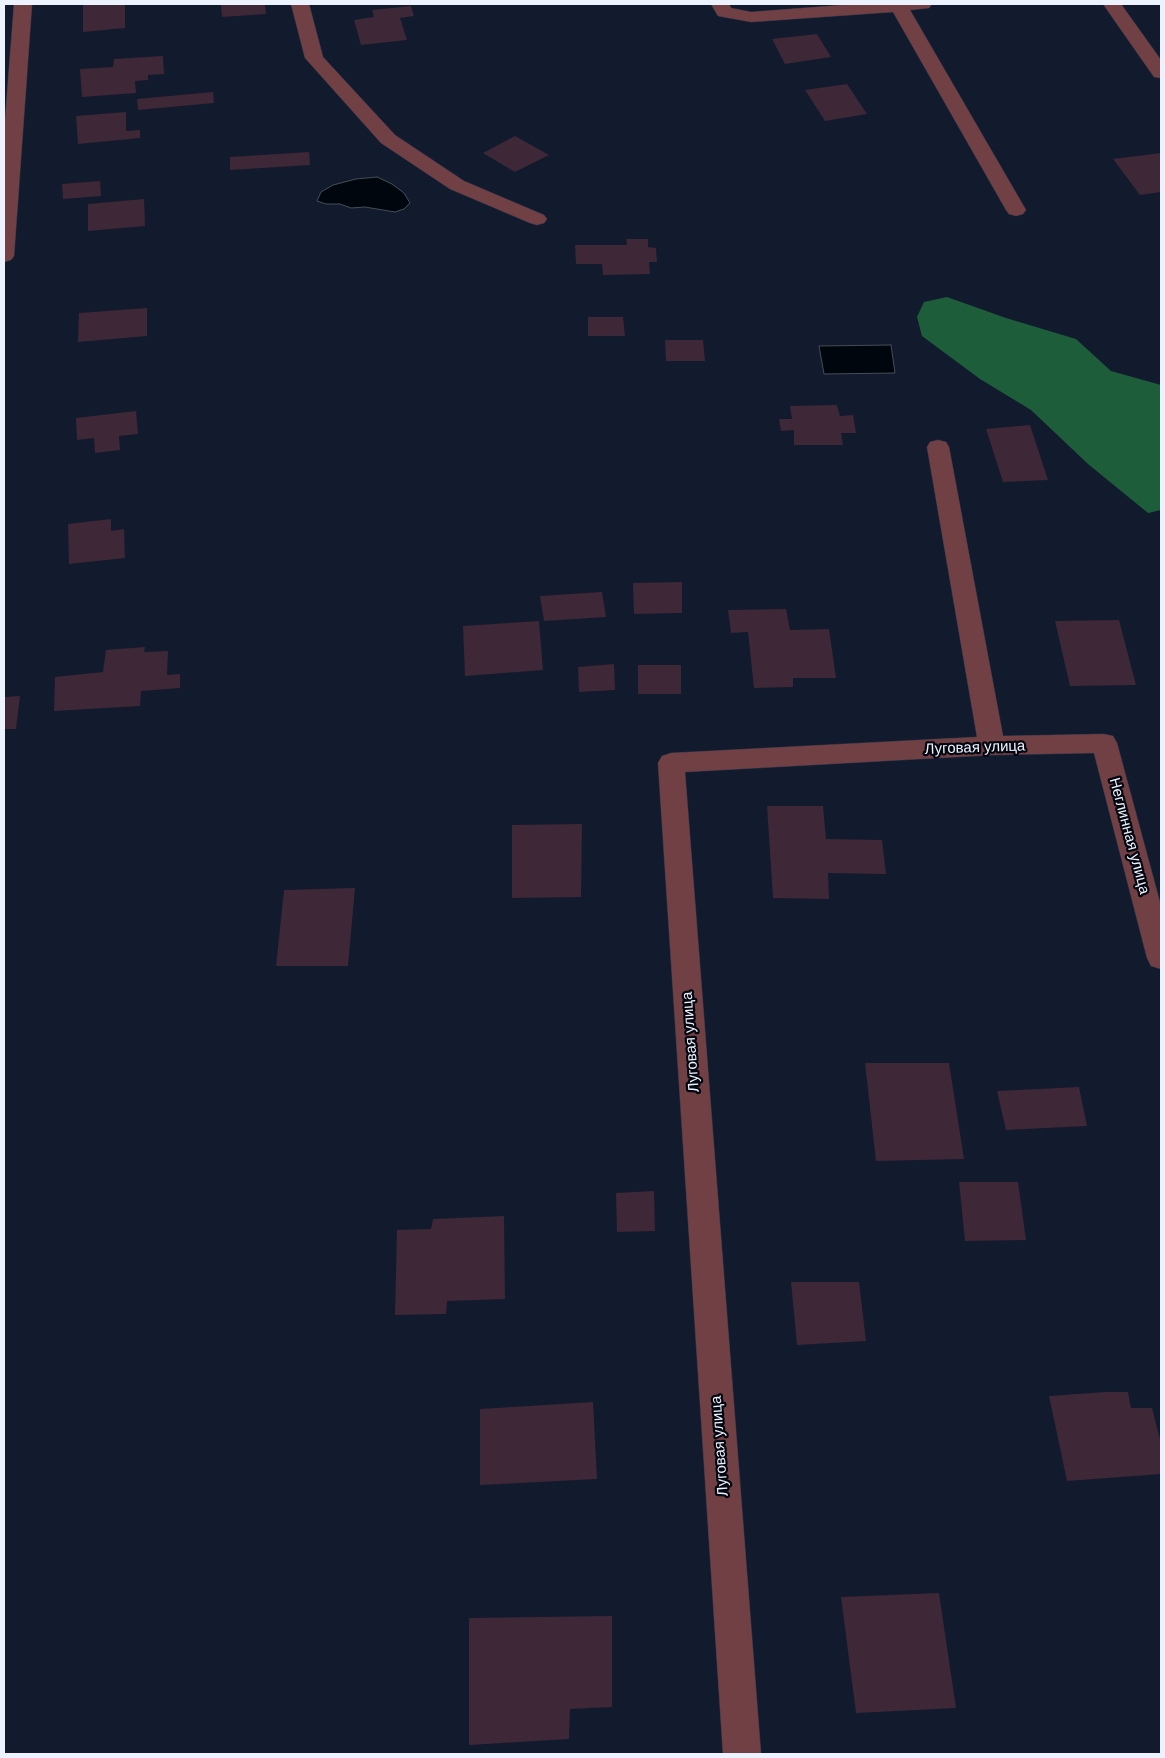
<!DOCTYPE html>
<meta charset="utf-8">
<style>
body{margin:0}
#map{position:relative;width:1165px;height:1758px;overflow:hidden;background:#121a2e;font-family:Arial,sans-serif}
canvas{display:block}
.frame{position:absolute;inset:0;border:5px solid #edf3fe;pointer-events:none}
</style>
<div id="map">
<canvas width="1165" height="1758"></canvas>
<div class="frame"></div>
</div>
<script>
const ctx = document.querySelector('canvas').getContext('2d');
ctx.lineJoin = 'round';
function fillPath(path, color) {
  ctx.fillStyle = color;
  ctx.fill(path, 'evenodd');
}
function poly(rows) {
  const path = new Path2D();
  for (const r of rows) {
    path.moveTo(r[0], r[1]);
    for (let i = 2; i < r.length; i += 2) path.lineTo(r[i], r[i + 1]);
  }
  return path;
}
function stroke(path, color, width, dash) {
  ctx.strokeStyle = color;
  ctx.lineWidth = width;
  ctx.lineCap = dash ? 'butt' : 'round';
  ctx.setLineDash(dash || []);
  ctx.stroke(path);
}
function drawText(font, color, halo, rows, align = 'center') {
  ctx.font = font + ' Arial,sans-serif';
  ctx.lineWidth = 4.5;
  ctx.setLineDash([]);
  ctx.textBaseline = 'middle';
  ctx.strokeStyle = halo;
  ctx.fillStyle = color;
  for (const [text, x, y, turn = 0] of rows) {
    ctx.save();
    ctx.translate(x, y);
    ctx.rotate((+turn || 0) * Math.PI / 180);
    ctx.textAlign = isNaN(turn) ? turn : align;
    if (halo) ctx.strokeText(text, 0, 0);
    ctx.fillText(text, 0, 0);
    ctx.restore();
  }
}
fillPath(poly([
 [947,297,1006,318,1076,339,1111,371,1161,385,1161,510,1148,513,1088,464,1031,410,980,379,922,336,917,317,924,302]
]), '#1e5d3a');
const water = poly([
 [377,177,392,184,404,193,410,203,404,209,395,212,365,207,351,208,340,204,326,204,317,201,321,192,333,185,356,179,377,177],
 [891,345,895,373,824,374,819,346,891,345]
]);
fillPath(water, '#00060e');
stroke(water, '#474d56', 1);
fillPath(poly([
 [83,4,125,4,125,28,83,32],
 [221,4,265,4,266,14,222,17],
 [411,6,414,16,400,18,407,40,361,45,354,20,374,17,372,10],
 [817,34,831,57,785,64,772,39],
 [163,56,164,74,148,75,148,80,135,81,136,93,82,97,80,69,113,67,114,59],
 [847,84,867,114,825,121,805,90],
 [213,92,214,103,138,110,137,99],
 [126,112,126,131,140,130,140,138,78,144,76,116],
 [515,136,549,155,515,172,483,153],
 [309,152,310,165,230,170,230,157],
 [1161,153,1161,192,1140,195,1113,159],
 [100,181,101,196,63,199,62,184],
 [144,199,145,226,88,231,88,204],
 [626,239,648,239,648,247,656,248,657,262,649,262,650,274,603,275,602,264,576,264,575,245,627,245],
 [147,308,147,336,78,342,79,313],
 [588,317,623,317,625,336,588,336],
 [665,340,703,340,705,361,666,361],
 [837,405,840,416,853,415,856,433,841,433,843,445,794,445,794,430,781,431,779,419,792,419,790,406],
 [136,411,138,434,119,436,120,450,95,453,94,438,77,440,76,418],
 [1030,425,1048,480,1003,482,986,429],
 [111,519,111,531,124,529,125,558,69,564,68,524],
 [682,582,682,613,634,614,633,583],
 [602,592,606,617,544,621,540,596],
 [786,609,790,630,829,629,836,678,793,678,793,687,754,688,748,632,731,633,728,610],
 [1119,620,1136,685,1070,686,1055,621],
 [539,621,543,670,465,676,463,626],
 [145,647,144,652,168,651,167,675,180,674,180,688,141,691,140,706,54,711,55,677,103,672,106,650],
 [614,664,615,690,579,692,578,667],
 [638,665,681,665,681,694,638,694],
 [20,696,16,729,4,729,4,697],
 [767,806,823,806,826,839,882,840,886,874,828,873,829,899,773,898],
 [582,824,581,897,512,898,512,825],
 [355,888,348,966,276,966,284,890],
 [865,1063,949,1063,964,1159,876,1161],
 [1079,1087,1087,1126,1006,1130,997,1091],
 [959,1182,1018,1182,1026,1240,965,1241],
 [654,1191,655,1231,617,1232,616,1193],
 [504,1216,505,1299,447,1301,446,1314,395,1315,397,1230,431,1229,433,1219],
 [791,1282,859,1282,866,1341,797,1345],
 [1106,1392,1128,1392,1131,1408,1152,1408,1161,1443,1161,1474,1067,1481,1049,1396],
 [593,1402,597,1479,480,1485,480,1409],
 [939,1593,956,1708,856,1713,841,1597],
 [612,1616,612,1707,570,1709,569,1739,469,1745,469,1618]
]), '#3e2736');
const minor = poly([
 [14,4,32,4,14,256,11,260,4,262,4,133,14,4],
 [291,4,309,4,323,57,395,135,464,181,544,215,547,219,544,223,537,225,530,223,450,189,381,143,305,58,291,4],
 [711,4,729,4,731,8,751,12,856,4,932,4,929,8,910,10,1026,210,1023,214,1016,216,1009,214,1006,210,893,12,751,22,718,16,711,4],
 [1103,4,1121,4,1161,60,1161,78,1154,77,1103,4],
 [938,440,946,442,949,447,1003,736,1104,734,1113,736,1117,743,1161,906,1161,969,1151,966,1147,958,1094,753,992,755,685,772,761,1754,723,1754,658,763,662,756,671,753,977,737,927,447,930,442,938,440]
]);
stroke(minor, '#2c3447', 1);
fillPath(minor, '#704045');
drawText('15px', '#edf3fe', '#03060e', [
 ["Луговая улица",975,748,-2],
 ["Неглинная улица",1129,836,75],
 ["Луговая улица",691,1042,-94],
 ["Луговая улица",720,1446,-94]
]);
</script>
